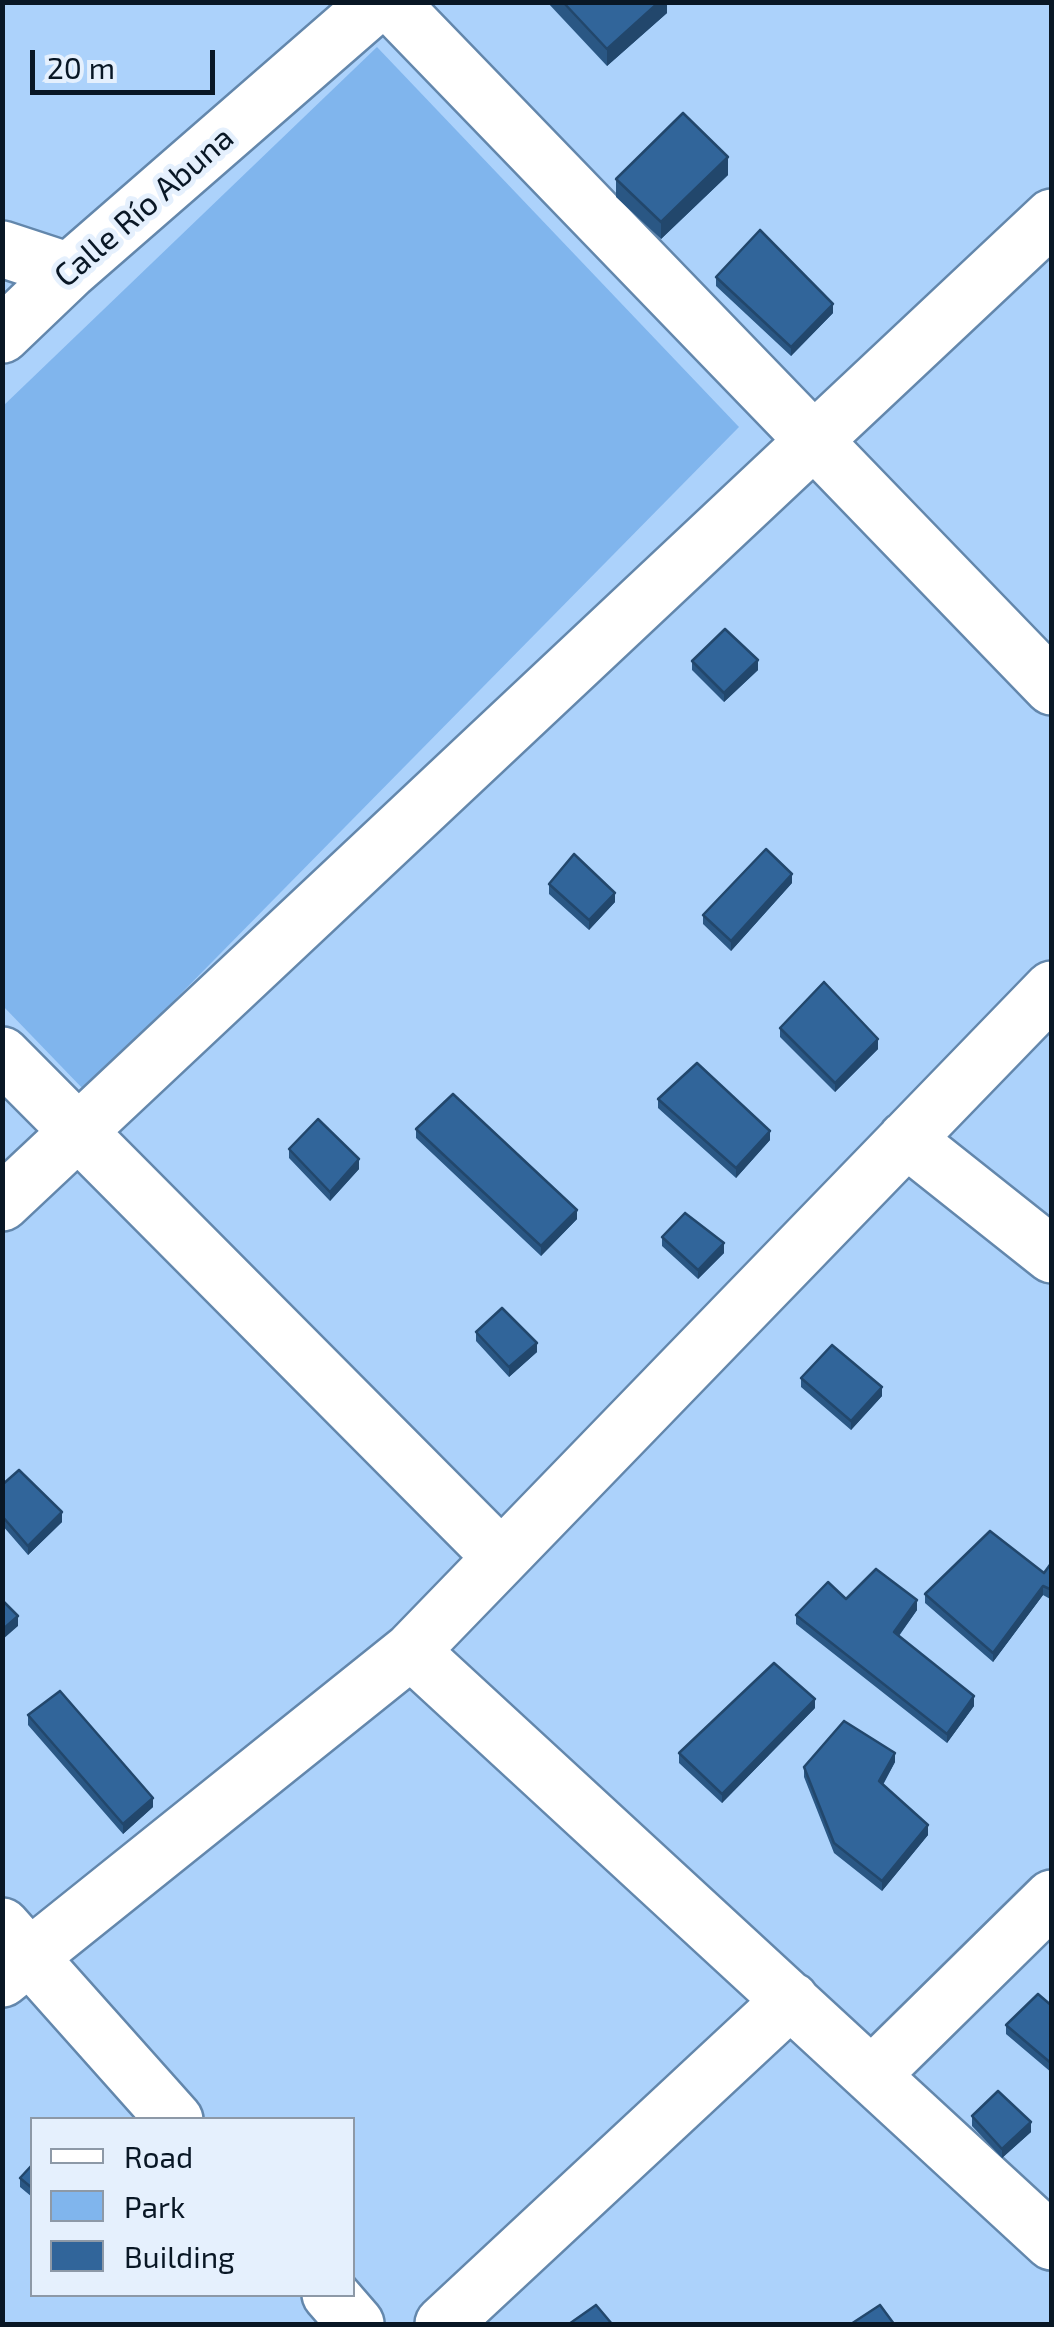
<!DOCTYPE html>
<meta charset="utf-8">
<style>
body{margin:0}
#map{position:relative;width:1054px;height:2327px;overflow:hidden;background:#acd2fb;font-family:"Exo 2",sans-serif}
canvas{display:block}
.frame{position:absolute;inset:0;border:5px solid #091725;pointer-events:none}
.legend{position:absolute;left:30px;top:2117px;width:325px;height:180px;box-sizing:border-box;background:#e5f0fd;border:2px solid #8d99a7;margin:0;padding:12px 18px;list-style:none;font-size:30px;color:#091725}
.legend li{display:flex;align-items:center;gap:20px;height:50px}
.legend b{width:50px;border:2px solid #8d99a7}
.scale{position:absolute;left:30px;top:50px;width:185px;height:45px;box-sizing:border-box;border:5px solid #091725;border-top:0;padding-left:12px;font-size:30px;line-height:35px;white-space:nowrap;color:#091725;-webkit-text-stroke:8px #e5f0fd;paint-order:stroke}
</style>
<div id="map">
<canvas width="1054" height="2327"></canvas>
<div class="frame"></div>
<ul class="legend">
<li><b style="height:12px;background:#fff"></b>Road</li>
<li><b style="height:28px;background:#80b5ed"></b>Park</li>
<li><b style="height:28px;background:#31659a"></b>Building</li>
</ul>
<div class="scale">20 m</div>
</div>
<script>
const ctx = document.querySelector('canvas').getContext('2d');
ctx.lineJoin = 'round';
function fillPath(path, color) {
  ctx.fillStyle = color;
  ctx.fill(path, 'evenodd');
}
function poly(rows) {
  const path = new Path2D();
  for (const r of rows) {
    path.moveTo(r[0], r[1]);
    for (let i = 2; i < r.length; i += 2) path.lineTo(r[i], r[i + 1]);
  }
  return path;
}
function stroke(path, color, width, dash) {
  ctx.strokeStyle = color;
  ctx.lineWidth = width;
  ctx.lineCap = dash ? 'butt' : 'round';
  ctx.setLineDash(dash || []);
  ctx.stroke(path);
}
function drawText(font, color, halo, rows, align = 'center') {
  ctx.font = font + ' "Exo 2",sans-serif';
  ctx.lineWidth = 10;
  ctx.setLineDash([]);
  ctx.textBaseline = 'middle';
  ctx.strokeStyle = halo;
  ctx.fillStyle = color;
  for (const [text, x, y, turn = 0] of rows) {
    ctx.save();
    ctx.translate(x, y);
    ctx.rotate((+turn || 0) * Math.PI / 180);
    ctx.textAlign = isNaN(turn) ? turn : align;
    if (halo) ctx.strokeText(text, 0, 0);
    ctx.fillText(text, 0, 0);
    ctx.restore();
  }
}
fillPath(poly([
 [377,47,739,427,85,1091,3,1006,3,406]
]), '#80b5ed');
const minor = poly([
 [390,2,1052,687],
 [2,249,69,271],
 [2,335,69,271,378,2],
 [2,1055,501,1557],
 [906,1139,1052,1255],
 [2,1203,1052,217],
 [411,1651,1052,2242],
 [2,1926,175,2120],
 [2,1979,411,1651,1052,989],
 [873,2074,1052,1898],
 [330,2294,356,2324],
 [443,2324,791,2000]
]);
stroke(minor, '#6387ac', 60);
stroke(minor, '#fff', 55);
fillPath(poly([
 [547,2,667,2,667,13,607,66],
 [728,175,661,239,616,197,616,179],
 [716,277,833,313,791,356,716,286],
 [692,661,758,670,724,702,692,670],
 [792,883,731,951,703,924,703,915],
 [549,884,615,902,589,930,549,894],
 [780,1028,878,1049,835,1092,780,1037],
 [658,1099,770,1140,736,1178,658,1108],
 [416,1129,577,1219,541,1256,416,1138],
 [289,1149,359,1169,330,1201,289,1158],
 [662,1237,724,1253,698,1279,662,1246],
 [476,1332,537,1352,509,1377,476,1341],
 [801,1378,882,1396,851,1430,801,1387],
 [2,1485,62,1522,28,1555,2,1525],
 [1052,1562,1052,1600,1043,1595,993,1662,925,1603,925,1594,1044,1573],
 [846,1599,917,1610,899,1636,974,1706,947,1743,796,1624,796,1615],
 [815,1708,722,1803,679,1763,679,1753],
 [28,1715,153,1807,123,1834,28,1725],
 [895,1762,883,1785,928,1835,882,1891,834,1853,804,1777,804,1767],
 [1052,2006,1052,2073,1006,2034,1006,2025],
 [972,2116,1031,2132,1002,2158,972,2126],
 [32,2165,32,2197,20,2187,20,2178]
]), '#2a5784');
fillPath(poly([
 [659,2,667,2,667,13,607,66,607,49],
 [728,157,728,175,661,239,661,222],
 [833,304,833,313,791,356,791,347],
 [758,660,758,670,724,702,724,693],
 [792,874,792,883,731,951,731,941],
 [615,893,615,902,589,930,589,920],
 [878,1039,878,1049,835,1092,835,1083],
 [770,1131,770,1140,736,1178,736,1168],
 [359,1159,359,1169,330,1201,330,1192],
 [577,1210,577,1219,541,1256,541,1246],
 [724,1243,724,1253,698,1279,698,1270],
 [537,1343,537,1352,509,1377,509,1367],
 [882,1387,882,1396,851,1430,851,1421],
 [62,1512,62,1522,28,1555,28,1546],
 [1043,1586,1043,1595,993,1662,993,1653],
 [917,1600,917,1610,894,1642,894,1632],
 [18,1616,18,1626,2,1640,2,1630],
 [974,1696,974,1706,947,1743,947,1734],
 [815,1699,815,1708,722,1803,722,1794],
 [895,1753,895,1762,879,1791,879,1781],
 [153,1798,153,1807,123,1834,123,1824],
 [928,1825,928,1835,882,1891,882,1881],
 [1031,2122,1031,2132,1002,2158,1002,2149]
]), '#22476c');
const building = poly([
 [563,2,659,2,607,49,563,2],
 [683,113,728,157,661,222,616,179,683,113],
 [760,230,833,304,791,347,716,277,760,230],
 [725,629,758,660,724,693,692,661,725,629],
 [766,849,792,874,731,941,703,915,766,849],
 [574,854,615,893,589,920,549,884,574,854],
 [824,982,878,1039,835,1083,780,1028,824,982],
 [697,1063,770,1131,736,1168,658,1099,697,1063],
 [453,1094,577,1210,541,1246,416,1129,453,1094],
 [318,1119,359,1159,330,1192,289,1149,318,1119],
 [685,1213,724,1243,698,1270,662,1237,685,1213],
 [502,1308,537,1343,509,1367,476,1332,502,1308],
 [832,1345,882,1387,851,1421,801,1378,832,1345],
 [19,1470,62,1512,28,1546,2,1516,2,1485,19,1470],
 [990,1531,1044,1573,1052,1562,1052,1590,1043,1586,993,1653,925,1594,990,1531],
 [876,1569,917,1600,894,1632,974,1696,947,1734,796,1615,828,1582,846,1599,876,1569],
 [2,1600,18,1616,2,1630,2,1600],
 [774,1663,815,1699,722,1794,679,1753,774,1663],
 [60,1691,153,1798,123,1824,28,1715,60,1691],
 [844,1721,895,1753,879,1781,928,1825,882,1881,834,1843,804,1767,844,1721],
 [1038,1994,1052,2006,1052,2064,1006,2025,1038,1994],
 [998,2091,1031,2122,1002,2149,972,2116,998,2091],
 [32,2165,32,2188,20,2178,32,2165],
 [596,2305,612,2324,569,2324,596,2305],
 [880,2305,894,2324,851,2324,880,2305]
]);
fillPath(building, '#31659a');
stroke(building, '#22476c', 2.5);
drawText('32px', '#091725', '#e5f0fd', [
 ["Calle Río Abuna",144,207,-41]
]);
</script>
